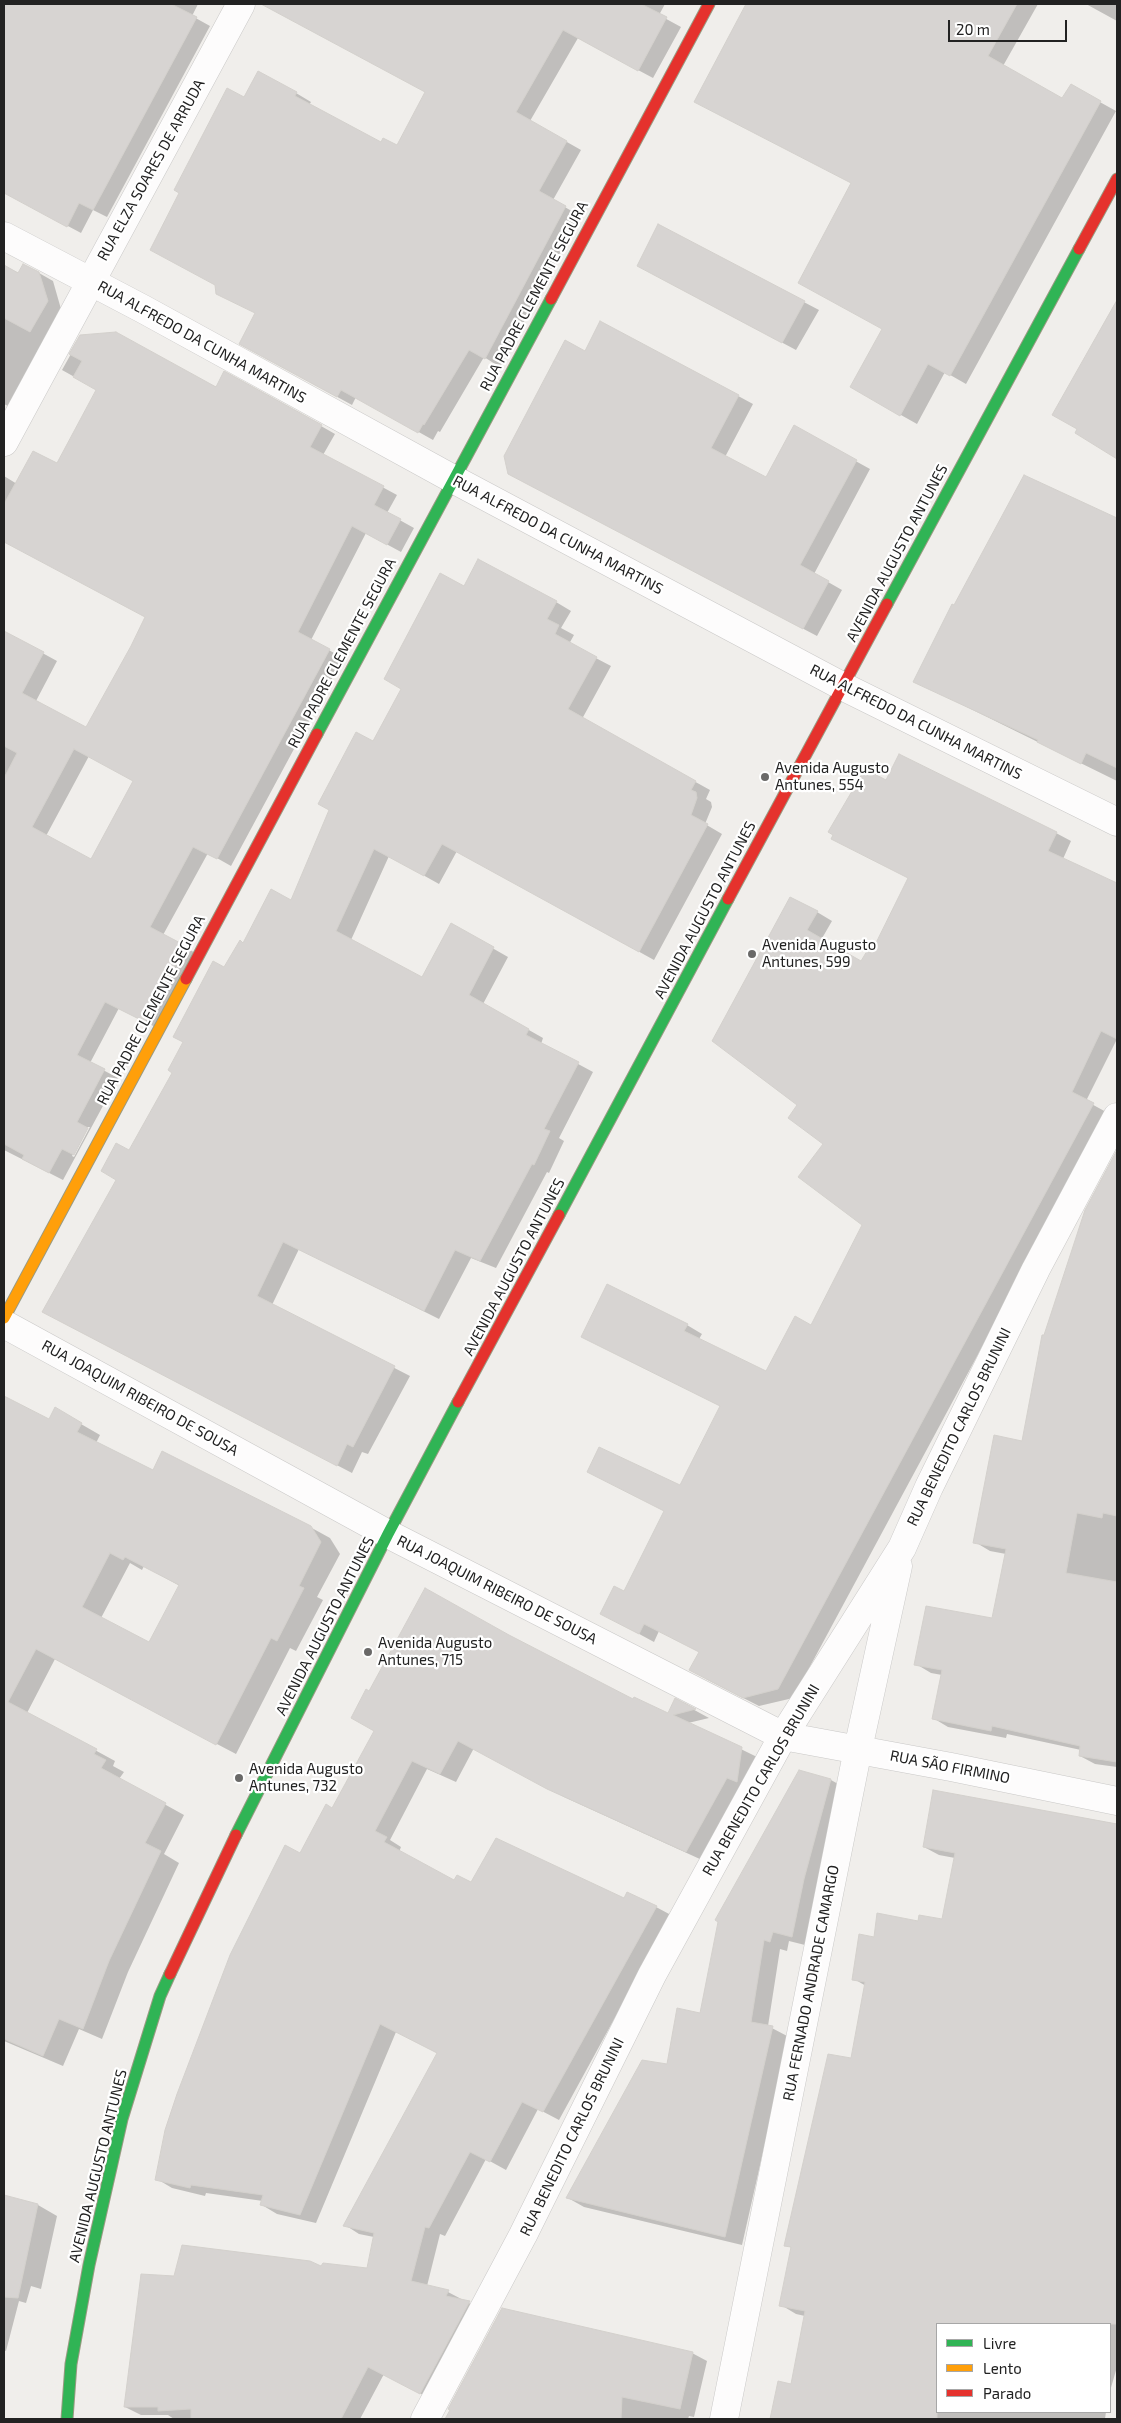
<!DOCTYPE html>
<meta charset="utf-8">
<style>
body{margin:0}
#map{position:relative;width:1121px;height:2423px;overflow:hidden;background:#f0eeeb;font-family:"Exo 2",sans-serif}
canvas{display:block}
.frame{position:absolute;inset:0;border:5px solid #222;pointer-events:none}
.legend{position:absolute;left:936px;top:2323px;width:175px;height:90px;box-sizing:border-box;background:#fff;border:1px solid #a7a7a7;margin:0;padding:6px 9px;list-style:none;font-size:15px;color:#222}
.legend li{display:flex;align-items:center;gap:10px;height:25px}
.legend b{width:25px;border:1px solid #a7a7a7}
.scale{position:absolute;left:948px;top:20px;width:119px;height:22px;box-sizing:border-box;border:2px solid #222;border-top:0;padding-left:6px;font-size:15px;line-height:18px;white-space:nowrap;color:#222;-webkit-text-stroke:4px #fff;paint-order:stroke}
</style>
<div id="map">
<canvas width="1121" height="2423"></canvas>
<div class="frame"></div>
<ul class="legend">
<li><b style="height:6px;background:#30b455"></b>Livre</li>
<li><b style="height:6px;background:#ff9f0a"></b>Lento</li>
<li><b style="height:6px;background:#e5322d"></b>Parado</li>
</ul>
<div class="scale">20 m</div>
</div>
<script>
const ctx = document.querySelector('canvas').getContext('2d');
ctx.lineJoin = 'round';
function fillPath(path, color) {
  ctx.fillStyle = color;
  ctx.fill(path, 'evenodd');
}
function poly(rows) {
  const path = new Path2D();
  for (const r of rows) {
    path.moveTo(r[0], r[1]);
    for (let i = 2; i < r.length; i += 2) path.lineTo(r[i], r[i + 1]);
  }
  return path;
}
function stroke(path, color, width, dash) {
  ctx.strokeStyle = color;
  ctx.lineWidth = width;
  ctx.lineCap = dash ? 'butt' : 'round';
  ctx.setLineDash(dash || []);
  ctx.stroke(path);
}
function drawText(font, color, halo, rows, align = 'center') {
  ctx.font = font + ' "Exo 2",sans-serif';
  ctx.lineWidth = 4.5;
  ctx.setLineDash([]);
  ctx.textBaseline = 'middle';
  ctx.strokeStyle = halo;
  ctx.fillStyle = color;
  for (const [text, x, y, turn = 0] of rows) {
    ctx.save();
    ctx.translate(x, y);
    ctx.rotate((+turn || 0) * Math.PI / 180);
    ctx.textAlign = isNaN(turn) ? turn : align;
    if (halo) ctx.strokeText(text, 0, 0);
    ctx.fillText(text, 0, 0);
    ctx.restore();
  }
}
fillPath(poly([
 [4,4,130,70,159,17,135,4,198,4,192,16,210,26,107,217,93,210,81,233,4,192],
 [383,4,665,4,659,15,681,27,653,78,578,38,530,121,581,150,553,200,580,216,500,367,484,357,440,432,438,431,433,440,356,397,352,405,255,352,256,313,244,99,296,93,311,102,309,105,382,144,397,147,427,92,429,29],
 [791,4,1038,4,1003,66,1063,100,1071,86,1116,111,966,384,945,372,917,424,851,387,884,329,852,184,772,42],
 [1086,4,1117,4,1117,21],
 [659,226,819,310,796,350,653,274],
 [4,266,19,273,39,273,53,281,61,309,8,406,4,404],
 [1117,300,1117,457,1076,433,1078,429,1054,415],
 [601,322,753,404,725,457,767,479,794,427,870,469,814,574,842,590,817,636,509,474,586,353],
 [81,336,321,426,335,434,323,455,397,495,387,513,414,528,401,552,366,533,311,640,343,658,231,866,208,853,163,935,199,955,159,1029,119,1008,90,1063,118,1078,63,1180,4,1150,4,632,57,661,36,701,86,729,132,647,146,617,4,541,4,476,17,484,57,464,98,390,62,370],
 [89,756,134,780,92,861,46,836],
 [87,1127,90,1127,74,1157,72,1156],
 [1024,477,1117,520,1117,781,914,681],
 [464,588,556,602,571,611,561,628,574,635,569,644,611,666,582,719,710,790,706,799,711,802,712,807,705,824,722,834,654,960,457,851,439,884,389,856,351,940,423,979,452,925,508,957,483,1004,543,1038,541,1044,593,1072,559,1138,564,1141,549,1173,547,1172,496,1268,471,1258,439,1319,299,1249,272,1305,410,1376,368,1454,362,1452,352,1473,58,1320,129,1152,174,1073,225,968,244,944,292,901,373,743],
 [886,781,1056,833,1071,841,1063,859,1117,884,1117,1039,1086,1101,1108,1113,793,1698,759,1706,706,1679,700,1652,659,1631,654,1642,617,1622,624,1593,681,1487,721,1406,598,1345,687,1325,702,1334,699,1339,766,1372,812,1326,864,1224,825,1144,799,1105,713,1040,817,912,832,921,821,940,861,963,871,955,909,878],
 [1117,1152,1117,1767,1095,1764,1080,1756,1081,1750,1007,1734,1006,1738,948,1727,933,1718,942,1675,931,1673,916,1664,993,1620,1006,1554,990,1551,975,1542,1023,1442,1045,1337,1086,1210],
 [4,1397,49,1420,55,1409,100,1435,96,1443,153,1471,310,1527,330,1538,340,1554,317,1597,323,1600,296,1651,290,1648,236,1754,55,1659,27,1713,115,1761,113,1766,124,1772,119,1779,184,1815,164,1854,179,1863,128,1972,102,2039,79,2029,63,2066,4,2041],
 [130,1563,142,1570,144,1566,180,1586,150,1644,101,1618],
 [509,1636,634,1701,668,1714,676,1700,709,1718,688,1723,757,1757,702,1860,564,1797,474,1748,456,1782,427,1769,390,1840,401,1847,399,1852,454,1882,624,1900,656,1907,671,1915,559,2120,538,2109,506,2170,486,2159,445,2236,440,2234,427,2286,448,2292,484,2311,436,2402,384,2374,360,2419,174,2419,168,2415,141,2415,125,2407,175,2277,321,2268,368,2270,374,2237,359,2234,345,2225,438,2053,396,2032,316,2223,277,2214,262,2205,263,2201,206,2193,205,2196,172,2188,157,2179,301,1855,333,1809,375,1731,370,1693],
 [831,1780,847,1789,809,1946,789,1941,787,1951,780,1949,768,2026,789,2037,742,2245,584,2207,568,2198,668,2066,701,2014],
 [934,1791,1117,1824,1117,2367,1110,2391,1110,2324,937,2324,937,2412,1106,2412,1105,2419,772,2419,779,2383,792,2385,805,2316,796,2314,781,2305,792,2248,786,2245,852,2059,866,1986,854,1979,875,1938,919,1922,943,1920,955,1858,939,1855,924,1847],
 [4,2197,38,2205,57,2216,41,2289,31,2286,26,2303,19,2301,6,2351,4,2350],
 [692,2353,707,2361,694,2417,689,2416,688,2419,447,2419,452,2410]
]), '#0003');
const building = poly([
 [4,4,171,4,197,17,93,210,79,203,67,227,4,193,4,4],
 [261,4,641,4,667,17,638,71,563,30,516,112,567,141,539,191,566,206,485,359,469,350,424,425,423,424,418,433,341,390,337,397,239,344,255,313,216,294,215,285,150,250,179,193,174,190,227,88,244,97,258,71,297,92,295,96,381,142,383,138,397,145,425,92,261,4],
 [746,4,1017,4,988,56,1062,98,1071,84,1101,101,950,376,928,364,900,416,850,387,882,329,798,283,851,183,694,102,746,4],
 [658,224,805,301,782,343,637,266,658,224],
 [23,264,39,272,48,301,30,332,4,318,4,265,18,273,23,264],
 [1117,300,1117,459,1075,433,1077,429,1052,415,1117,300],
 [600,321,739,395,711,448,766,477,794,425,857,460,800,565,829,581,803,629,508,474,504,456,565,340,585,351,600,321],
 [116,332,216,387,224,371,322,425,310,447,384,486,374,505,401,519,387,545,352,526,298,632,330,649,217,859,193,847,150,927,186,946,145,1022,105,1002,77,1055,105,1069,77,1122,88,1128,74,1155,62,1149,49,1173,22,1159,24,1155,4,1144,4,778,17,753,4,746,4,631,44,652,22,693,86,727,131,646,145,617,4,542,4,504,33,451,57,463,96,390,73,377,82,361,69,354,80,335,116,332],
 [74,749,133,781,91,859,32,827,74,749],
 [1024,475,1117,518,1117,768,1086,753,1081,764,1037,742,1038,740,913,682,952,604,954,605,1024,475],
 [478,559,557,601,547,619,559,625,555,634,597,657,568,709,696,781,691,790,696,792,697,798,691,815,708,824,639,952,442,844,424,876,374,849,336,931,422,977,451,923,494,947,469,995,529,1029,526,1035,579,1062,544,1129,550,1131,534,1165,532,1164,480,1261,455,1250,424,1311,283,1242,257,1296,395,1366,353,1447,347,1444,337,1466,42,1312,116,1180,101,1171,116,1143,129,1150,172,1073,168,1070,183,1042,173,1037,213,961,224,967,240,940,243,943,271,889,291,900,329,810,318,804,356,732,373,741,401,689,384,679,440,573,464,586,478,559],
 [899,754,1057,832,1048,851,1117,883,1117,1039,1101,1031,1072,1092,1094,1103,778,1689,743,1698,689,1670,699,1652,644,1624,639,1634,600,1614,614,1586,624,1591,664,1511,587,1472,599,1447,680,1485,720,1406,581,1337,607,1284,688,1324,684,1331,766,1371,795,1316,811,1325,862,1225,798,1177,823,1144,788,1118,797,1105,712,1041,790,897,818,911,807,930,861,961,867,951,871,953,908,878,831,839,833,835,828,832,865,769,886,780,899,754],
 [1117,1150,1117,1516,1103,1513,1102,1518,1077,1513,1066,1573,1117,1582,1117,1762,1079,1756,1080,1746,992,1726,991,1731,932,1719,942,1670,914,1665,926,1606,992,1618,1006,1549,973,1543,994,1435,1022,1441,1042,1335,1044,1335,1085,1210,1117,1150],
 [4,1396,49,1419,55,1407,82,1423,77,1432,153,1470,162,1451,311,1526,321,1542,299,1586,304,1588,277,1641,271,1638,216,1745,36,1649,8,1702,97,1749,94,1754,106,1760,101,1768,166,1803,145,1843,161,1851,109,1961,83,2029,59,2019,43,2056,4,2039,4,1396],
 [110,1553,123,1560,125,1557,179,1585,149,1642,82,1607,110,1553],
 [425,1588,509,1635,633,1699,634,1697,668,1713,675,1698,696,1709,673,1715,742,1747,737,1782,727,1778,686,1852,547,1789,458,1741,440,1774,412,1761,375,1831,387,1837,384,1842,454,1880,457,1875,471,1882,496,1838,624,1898,627,1892,657,1906,543,2112,522,2102,490,2162,470,2152,429,2228,425,2227,411,2281,449,2290,446,2296,470,2301,420,2394,368,2367,341,2419,191,2419,191,2409,158,2411,158,2407,124,2407,141,2274,174,2276,182,2245,310,2261,321,2266,323,2263,367,2268,374,2233,343,2226,437,2053,380,2024,300,2215,260,2205,263,2195,191,2185,190,2188,155,2180,165,2130,177,2094,230,1955,285,1845,300,1853,326,1804,332,1808,374,1731,351,1718,366,1689,369,1691,425,1588],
 [799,1770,831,1779,804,1879,792,1937,773,1932,770,1942,764,1940,751,2022,773,2026,725,2237,566,2198,642,2060,667,2064,677,2008,700,2013,718,1922,715,1920,799,1770],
 [933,1790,1117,1824,1117,2324,937,2324,937,2419,770,2419,778,2381,791,2384,805,2311,779,2306,791,2247,784,2246,828,2054,851,2058,865,1982,852,1980,859,1934,874,1937,877,1913,918,1921,919,1915,942,1919,955,1853,923,1847,933,1790],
 [4,2195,38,2204,18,2298,4,2297,4,2195],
 [502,2308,693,2352,680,2409,622,2397,621,2419,445,2419,450,2410,448,2409,502,2308]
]);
fillPath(building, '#d7d4d2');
stroke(building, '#d3d0cc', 1);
const street = poly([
 [4,236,143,309,453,479,842,686,1117,822],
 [4,442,241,4],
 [4,1324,388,1534,783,1736,951,1767,1117,1801],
 [425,2419,523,2235,652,1975,783,1736,902,1548,929,1487,1036,1269,1117,1117],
 [724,2419,858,1749,898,1566]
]);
const fast = poly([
 [887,604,1079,249],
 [317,734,551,299],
 [559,1215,728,899],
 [236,1835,388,1534,458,1402],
 [67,2419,71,2364,89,2265,122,2119,160,1996,170,1974]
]);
const slow = poly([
 [4,1318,186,979]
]);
const jam = poly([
 [1079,249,1117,179],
 [551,299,709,4],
 [728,899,887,604],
 [186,979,317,734],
 [458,1402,559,1215],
 [170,1974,236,1835]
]);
stroke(street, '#c9c8c7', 29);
stroke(fast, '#999a82', 13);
stroke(slow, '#999a82', 13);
stroke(jam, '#999a82', 13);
stroke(street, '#fdfcfc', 28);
stroke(fast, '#30b455', 11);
stroke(slow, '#ff9f0a', 11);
stroke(jam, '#e5322d', 11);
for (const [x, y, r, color] of [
 [765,777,5,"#6a6968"],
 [752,954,5,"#6a6968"],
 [368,1652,5,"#6a6968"],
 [239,1778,5,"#6a6968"]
]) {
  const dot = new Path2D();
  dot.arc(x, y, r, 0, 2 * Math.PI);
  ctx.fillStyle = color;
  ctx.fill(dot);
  stroke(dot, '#fff', 2);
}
drawText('15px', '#222', '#fff', [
 ["RUA ELZA SOARES DE ARRUDA",151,170,-61],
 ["RUA PADRE CLEMENTE SEGURA",534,296,-62],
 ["RUA ALFREDO DA CUNHA MARTINS",202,342,29],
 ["RUA ALFREDO DA CUNHA MARTINS",558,535,28],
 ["AVENIDA AUGUSTO ANTUNES",897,553,-62],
 ["RUA PADRE CLEMENTE SEGURA",342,653,-62],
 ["RUA ALFREDO DA CUNHA MARTINS",916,722,27],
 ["AVENIDA AUGUSTO ANTUNES",705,910,-62],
 ["RUA PADRE CLEMENTE SEGURA",151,1010,-62],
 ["AVENIDA AUGUSTO ANTUNES",514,1267,-62],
 ["RUA JOAQUIM RIBEIRO DE SOUSA",140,1398,29],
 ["RUA BENEDITO CARLOS BRUNINI",959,1427,-64],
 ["RUA JOAQUIM RIBEIRO DE SOUSA",497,1590,27],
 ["AVENIDA AUGUSTO ANTUNES",325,1626,-63],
 ["RUA SÃO FIRMINO",950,1767,11],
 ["RUA BENEDITO CARLOS BRUNINI",761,1780,-60],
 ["RUA FERNADO ANDRADE CAMARGO",811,1983,-79],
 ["RUA BENEDITO CARLOS BRUNINI",572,2137,-64],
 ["AVENIDA AUGUSTO ANTUNES",98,2166,-76]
]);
drawText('15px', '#222', '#fff', [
 ["Avenida Augusto",775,768],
 ["Antunes, 554",775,785],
 ["Avenida Augusto",762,945],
 ["Antunes, 599",762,962],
 ["Avenida Augusto",378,1643],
 ["Antunes, 715",378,1660],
 ["Avenida Augusto",249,1769],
 ["Antunes, 732",249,1786]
], 'left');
</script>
